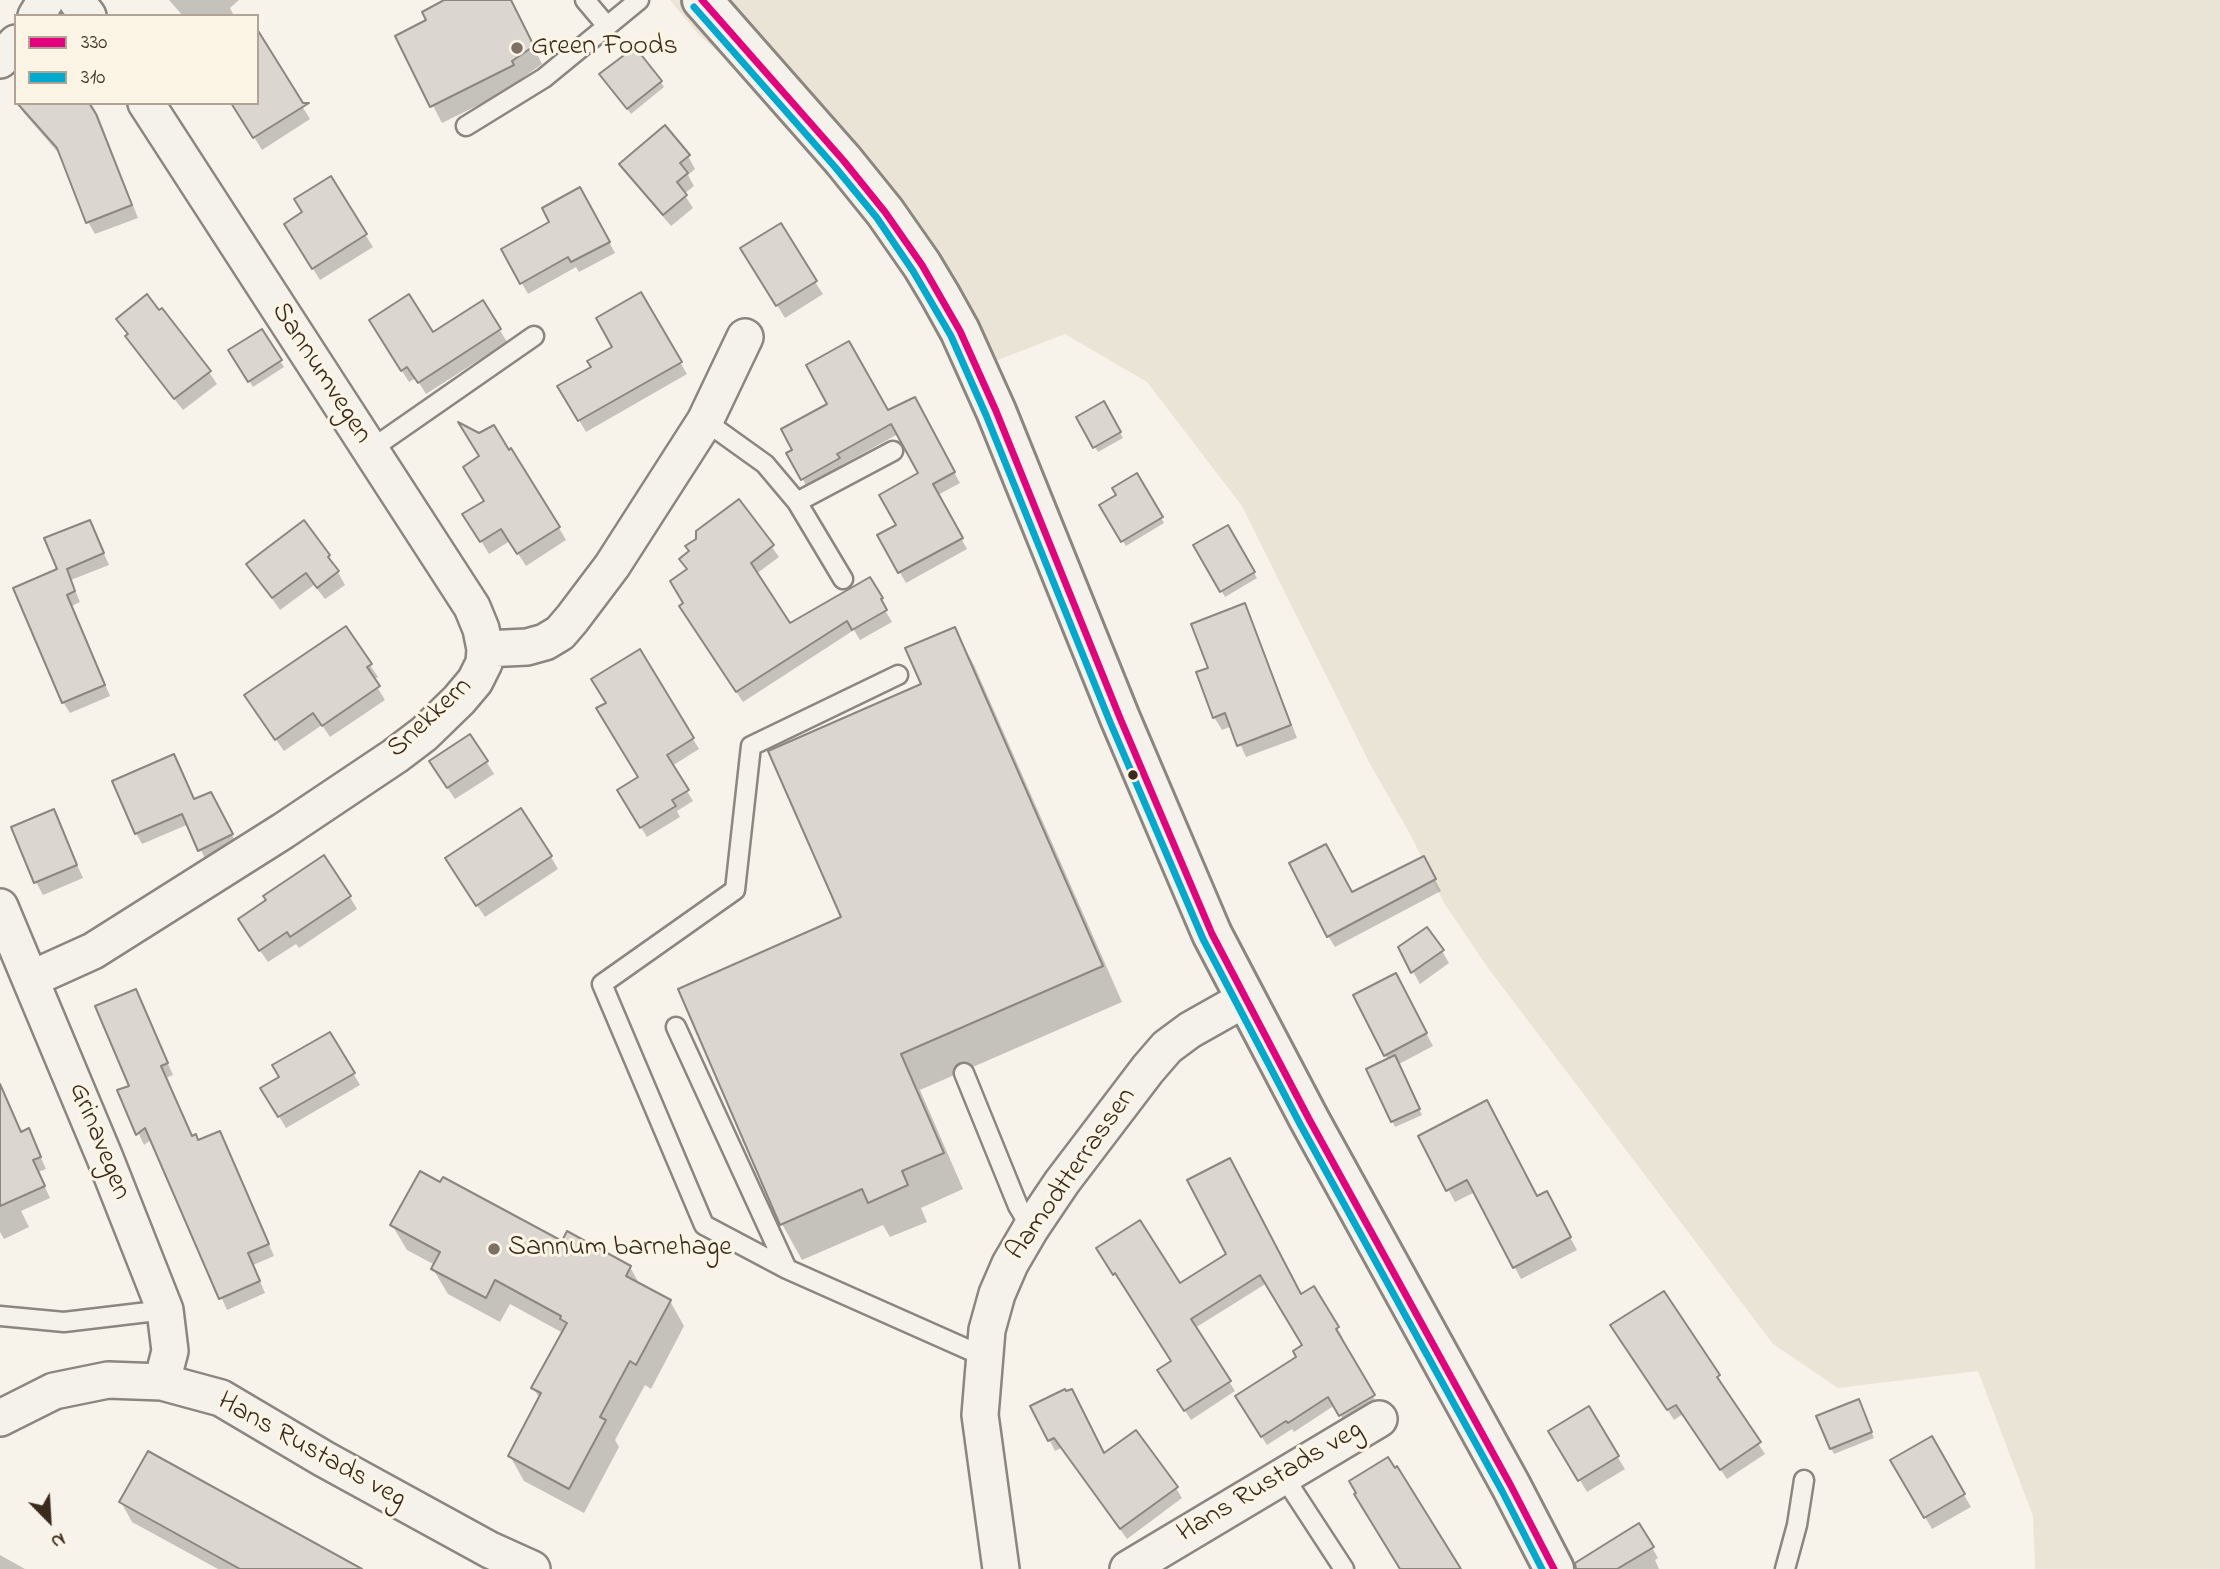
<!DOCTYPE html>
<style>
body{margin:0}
#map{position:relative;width:2220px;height:1569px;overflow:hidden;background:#f7f3ea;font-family:"Indie Flower",sans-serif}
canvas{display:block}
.legend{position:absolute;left:14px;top:14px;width:245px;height:91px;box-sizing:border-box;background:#fcf5e5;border:2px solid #afa495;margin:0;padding:9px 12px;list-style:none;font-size:21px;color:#3b2a1e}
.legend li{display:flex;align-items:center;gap:14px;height:35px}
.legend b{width:35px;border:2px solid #afa495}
.north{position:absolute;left:14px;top:1485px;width:70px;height:70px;-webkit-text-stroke:5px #fcf5e5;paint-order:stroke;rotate:156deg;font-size:19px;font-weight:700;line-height:28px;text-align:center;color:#3b2a1e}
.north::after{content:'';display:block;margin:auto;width:24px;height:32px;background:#3b2a1e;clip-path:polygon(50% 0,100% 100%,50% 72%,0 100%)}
</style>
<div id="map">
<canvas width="2220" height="1569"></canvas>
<ul class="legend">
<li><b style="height:9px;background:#e5007d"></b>330</li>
<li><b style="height:9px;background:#00a9ce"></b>310</li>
</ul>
<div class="north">N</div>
</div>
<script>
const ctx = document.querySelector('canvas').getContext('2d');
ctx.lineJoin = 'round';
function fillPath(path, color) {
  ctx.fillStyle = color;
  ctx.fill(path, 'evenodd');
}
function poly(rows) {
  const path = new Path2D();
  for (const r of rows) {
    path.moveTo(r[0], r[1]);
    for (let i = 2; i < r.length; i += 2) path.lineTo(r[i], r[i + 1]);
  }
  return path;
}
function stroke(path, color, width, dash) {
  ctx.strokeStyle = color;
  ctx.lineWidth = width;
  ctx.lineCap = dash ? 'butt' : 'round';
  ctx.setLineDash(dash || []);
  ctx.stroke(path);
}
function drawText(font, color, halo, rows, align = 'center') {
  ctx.font = font + ' "Indie Flower",sans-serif';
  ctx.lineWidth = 6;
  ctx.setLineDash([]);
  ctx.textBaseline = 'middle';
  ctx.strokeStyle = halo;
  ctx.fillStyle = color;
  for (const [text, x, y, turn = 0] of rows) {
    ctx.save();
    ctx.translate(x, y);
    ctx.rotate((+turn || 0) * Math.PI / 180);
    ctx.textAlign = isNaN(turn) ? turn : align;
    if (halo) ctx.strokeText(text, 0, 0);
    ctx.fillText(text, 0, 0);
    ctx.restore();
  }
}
fillPath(poly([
 [670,0,2220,0,2220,1569,2035,1569,2033,1516,1978,1371,1838,1388,1773,1344,1488,968,1444,903,1410,834,1369,762,1242,506,1147,382,1065,334,964,373,911,267,820,144,698,34]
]), '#eae4d7');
fillPath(poly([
 [169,0,239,0,230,8,234,16,183,16],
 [442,0,499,0,520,19,542,64,521,79,523,83,442,123,397,36,447,10],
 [262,41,310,119,262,150,233,103,257,103],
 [605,80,661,82,664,87,631,114],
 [18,103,91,103,98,115,138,218,95,234,88,222,61,156,23,112],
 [688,156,695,169,688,175,694,186,684,194,693,208,671,226,629,177,621,164],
 [330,178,373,247,320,280,293,237,305,213],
 [580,189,615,253,579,272,576,267,528,294,503,250,551,222],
 [743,249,815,282,823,294,785,318],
 [641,294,687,374,586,432,560,387,593,368,615,348],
 [483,303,507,342,426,394,416,378,409,382,378,333,433,334],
 [118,319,209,372,217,384,183,410,135,349],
 [261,331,284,367,253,387,230,351],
 [914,399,960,483,938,495,967,549,906,583,879,536,898,525,920,474,898,434,842,465,844,469,808,489,789,454],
 [1104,404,1123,438,1098,452,1078,418],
 [1136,476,1164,523,1126,546,1101,506,1119,495],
 [739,501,779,557,756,574,789,626,869,579,887,609,885,610,892,622,860,640,854,630,743,702,688,617,686,604,688,570],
 [465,514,559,528,566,540,526,566,510,541,489,554],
 [1228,527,1257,578,1225,597,1195,546],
 [95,533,109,565,71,580,80,602,72,606,110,696,70,713,63,702,60,570],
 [329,556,345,585,325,599,314,585,280,610,248,564],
 [1244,605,1251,618,1297,738,1246,757,1232,726,1222,730,1214,717,1210,669],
 [346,629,378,677,373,680,385,700,330,737,322,725,284,751,254,708],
 [954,629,974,665,1122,1002,920,1090,963,1189,921,1208,927,1222,890,1237,883,1225,802,1260,782,1224,843,918,923,685],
 [640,652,699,749,672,766,693,801,677,811,680,817,647,837,619,791,640,778,608,704],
 [486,761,494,774,455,799,438,774],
 [194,801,218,806,237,845,206,861,189,824,142,844,136,833],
 [53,811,83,878,43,895,36,882],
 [551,857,558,869,485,917,454,871],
 [1429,869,1441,891,1335,947,1328,936],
 [350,897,357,909,299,948,296,944,268,962,247,932],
 [1400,948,1442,951,1449,963,1420,984],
 [1402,988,1433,1046,1399,1064,1422,1115,1395,1127,1368,1069,1388,1060,1355,996],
 [136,991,173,1075,166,1078,193,1137,198,1142,226,1145,274,1256,253,1265,265,1293,227,1310,152,1139,144,1145,119,1091,131,1087],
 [330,1034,360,1085,286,1128,262,1088,281,1077],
 [0,1093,21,1134,34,1142,46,1169,38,1172,50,1198,21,1211,29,1227,4,1239,0,1232],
 [1420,1137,1553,1206,1577,1250,1521,1279,1475,1192,1455,1202],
 [392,1225,563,1243,630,1267,640,1285,670,1301,684,1326,651,1389,645,1385,615,1440,619,1447,584,1513,524,1481,510,1456,540,1399,533,1388,563,1333,510,1304,500,1322,448,1294,433,1269,435,1265,407,1250],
 [1098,1249,1179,1286,1228,1255,1301,1296,1314,1289,1343,1338,1340,1339,1378,1405,1346,1425,1335,1405,1294,1432,1292,1429,1267,1445,1242,1406,1298,1357,1304,1346,1267,1283,1195,1328,1235,1391,1191,1420,1165,1380,1173,1362],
 [1663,1293,1718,1376,1724,1387,1722,1388,1765,1454,1727,1479,1683,1414,1674,1420,1619,1336],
 [1033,1407,1104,1455,1176,1488,1182,1498,1127,1539,1061,1448,1055,1451],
 [1861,1407,1874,1438,1834,1454,1831,1448],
 [1588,1409,1625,1469,1587,1492,1551,1432],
 [1931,1438,1971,1507,1932,1529,1892,1460],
 [121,1502,358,1569,218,1569,132,1522],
 [1639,1525,1658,1558,1655,1560,1659,1569,1617,1569,1604,1547],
 [0,1555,25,1569,0,1569]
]), '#0003');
const building = poly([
 [444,0,511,0,534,46,512,61,514,65,430,107,395,36,426,20,422,12,444,0],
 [257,29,303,103,309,103,253,138,231,103,257,103,257,29],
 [635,47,662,81,627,109,599,74,635,47],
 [17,103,89,103,96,114,132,205,86,223,57,148,17,103],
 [665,125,690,155,680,163,688,173,677,182,687,195,663,215,619,164,665,125],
 [331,176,367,234,312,269,284,224,302,212,294,199,331,176],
 [580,187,610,242,571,262,568,257,520,284,501,249,549,222,542,208,580,187],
 [781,223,817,281,776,306,740,248,781,223],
 [641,292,682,362,578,421,557,386,591,367,587,361,612,347,596,318,641,292],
 [147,294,159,310,162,308,211,371,174,399,125,336,128,334,116,319,147,294],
 [409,294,433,332,483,300,501,329,418,383,407,367,401,371,369,320,409,294],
 [262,329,282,360,248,382,228,350,262,329],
 [849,341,888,410,915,397,955,472,933,484,963,538,898,573,877,535,896,525,879,495,918,473,891,424,837,454,840,458,801,480,786,453,792,450,781,429,827,404,806,365,849,341],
 [1104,401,1121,432,1093,448,1076,417,1104,401],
 [458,422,479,433,494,425,509,450,511,448,560,527,517,554,501,529,480,542,462,514,484,501,463,467,479,456,458,422],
 [1137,473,1163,517,1121,542,1099,505,1116,495,1112,488,1137,473],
 [739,499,774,545,751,563,790,623,870,577,883,598,881,599,887,610,852,630,847,621,736,692,679,606,683,603,670,581,687,569,679,559,689,551,685,546,696,539,696,531,739,499],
 [90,520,104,553,67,569,75,591,67,595,105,685,62,703,13,588,57,569,44,538,90,520],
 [304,520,330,555,328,557,339,571,317,588,306,573,272,598,246,564,304,520],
 [1228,525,1255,572,1220,592,1193,545,1228,525],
 [1245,603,1291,725,1237,746,1225,713,1213,718,1196,672,1208,668,1191,624,1245,603],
 [346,626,372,664,367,667,380,686,322,726,313,713,275,740,244,695,346,626],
 [955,627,1103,966,901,1054,944,1153,902,1171,908,1185,868,1203,862,1189,780,1225,678,989,841,917,768,751,921,684,905,648,955,627],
 [640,649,694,738,667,755,689,790,672,800,676,806,640,828,617,790,638,777,596,708,606,703,591,679,640,649],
 [470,734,488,761,447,788,429,761,470,734],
 [174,754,194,799,211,792,233,834,198,851,182,814,135,834,112,781,174,754],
 [521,808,552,856,476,906,445,858,521,808],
 [54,809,77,865,34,883,11,827,54,809],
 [1326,844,1352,892,1424,856,1436,879,1327,937,1289,863,1326,844],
 [324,855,351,896,290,937,287,932,259,951,238,919,266,900,263,896,324,855],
 [1427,927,1444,950,1411,973,1398,947,1427,927],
 [1396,973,1427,1033,1384,1056,1353,995,1396,973],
 [136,989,168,1063,161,1066,192,1136,196,1134,198,1140,220,1131,269,1244,248,1253,260,1281,219,1299,145,1128,136,1135,117,1090,129,1086,95,1006,136,989],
 [330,1032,355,1073,278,1117,260,1088,279,1077,272,1065,330,1032],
 [1395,1055,1420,1109,1391,1122,1366,1069,1395,1055],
 [0,1084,21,1132,29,1128,41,1157,33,1160,45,1186,0,1206,0,1084],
 [1487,1100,1537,1196,1547,1191,1571,1237,1513,1268,1467,1180,1446,1191,1418,1136,1487,1100],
 [1230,1158,1301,1294,1314,1286,1339,1327,1336,1329,1375,1395,1339,1416,1328,1397,1288,1423,1286,1421,1261,1437,1235,1396,1296,1357,1293,1351,1302,1345,1260,1275,1191,1319,1231,1381,1184,1411,1157,1370,1171,1361,1115,1273,1113,1275,1096,1248,1140,1220,1180,1283,1226,1254,1187,1180,1230,1158],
 [420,1171,440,1182,443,1177,562,1241,567,1231,631,1266,626,1276,671,1300,636,1365,630,1361,600,1417,606,1420,569,1489,508,1456,541,1393,531,1388,567,1323,560,1319,561,1316,495,1280,486,1298,431,1269,440,1252,390,1225,420,1171],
 [1664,1291,1720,1375,1717,1377,1761,1442,1720,1470,1676,1405,1667,1410,1610,1325,1664,1291],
 [1065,1389,1066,1391,1072,1389,1104,1453,1136,1430,1178,1487,1120,1529,1054,1438,1048,1441,1030,1406,1065,1389],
 [1859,1399,1872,1432,1830,1449,1816,1416,1859,1399],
 [1589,1406,1619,1456,1578,1481,1548,1431,1589,1406],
 [1932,1436,1965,1494,1924,1518,1890,1460,1932,1436],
 [148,1451,362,1569,240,1569,119,1502,148,1451],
 [1388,1457,1395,1468,1397,1466,1461,1569,1400,1569,1354,1494,1356,1493,1349,1481,1388,1457],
 [1639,1523,1654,1547,1617,1569,1576,1569,1575,1563,1639,1523]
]);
fillPath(building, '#dbd7d0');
stroke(building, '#8b867f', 2);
const service = poly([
 [585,0,607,26],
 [466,126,544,78,639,0],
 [705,421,765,464,797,502,843,579],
 [370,450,534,336],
 [797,502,893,451],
 [898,675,751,746,735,890,602,984,704,1225,787,1269,985,1357],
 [676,1027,787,1269],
 [964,1073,1018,1206,1031,1228],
 [0,1316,64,1322,165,1310],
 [1284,1477,1344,1569],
 [1785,1569,1797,1525,1804,1480]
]);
const minor = poly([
 [76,0,88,16],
 [36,16,46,0],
 [0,60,16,43],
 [485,649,527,647,545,642,560,633,572,619,612,566,705,421,745,337],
 [0,907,105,1158,165,1310,170,1351,162,1382],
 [31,979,93,951,283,831,395,756,424,734,459,700,475,681,484,663,485,649,481,629,472,607,146,103],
 [0,1418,54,1391,108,1380,162,1382,221,1398,324,1459,490,1550,532,1569],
 [1001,1569,980,1415,987,1330,997,1294,1010,1264,1031,1228,1062,1182,1148,1069,1167,1047,1190,1030,1245,999],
 [1128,1569,1379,1419]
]);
const secondary = poly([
 [702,0,843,160,885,212,922,265,940,295,960,331,996,411,1120,718,1212,934,1309,1119,1511,1486,1554,1569]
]);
stroke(service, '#8b867f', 23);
stroke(minor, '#8b867f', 40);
stroke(secondary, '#8b867f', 44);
stroke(service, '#f5f2ec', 18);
stroke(minor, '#f5f2ec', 35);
stroke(secondary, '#f5f2ec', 38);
stroke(poly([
 [702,0,843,160,885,212,922,265,960,331,996,411,1120,718,1212,934,1309,1119,1511,1486,1554,1569]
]), '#e5007d', 7);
stroke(poly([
 [694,7,835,167,877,218,913,271,951,336,986,415,1110,722,1203,939,1300,1124,1502,1491,1542,1569]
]), '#00a9ce', 7);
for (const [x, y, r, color] of [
 [517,48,7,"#7d7065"],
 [1133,775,6,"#3b2a1e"],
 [494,1249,7,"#7d7065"]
]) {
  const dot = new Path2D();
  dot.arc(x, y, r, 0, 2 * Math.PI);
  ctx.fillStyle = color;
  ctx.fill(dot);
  stroke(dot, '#fcf5e5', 2.5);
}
drawText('28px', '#3b2a1e', '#fcf5e5', [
 ["Green Foods",531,48],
 ["Sannum barnehage",508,1249]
], 'left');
drawText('28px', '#3b2a1e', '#fcf5e5', [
 ["Sannumvegen",320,374,57],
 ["Snekkern",431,719,-43],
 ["Grinavegen",98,1142,68],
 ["Aamodtterrassen",1073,1175,-55],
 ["Hans Rustads veg",311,1452,29],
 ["Hans Rustads veg",1271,1483,-31]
]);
</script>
